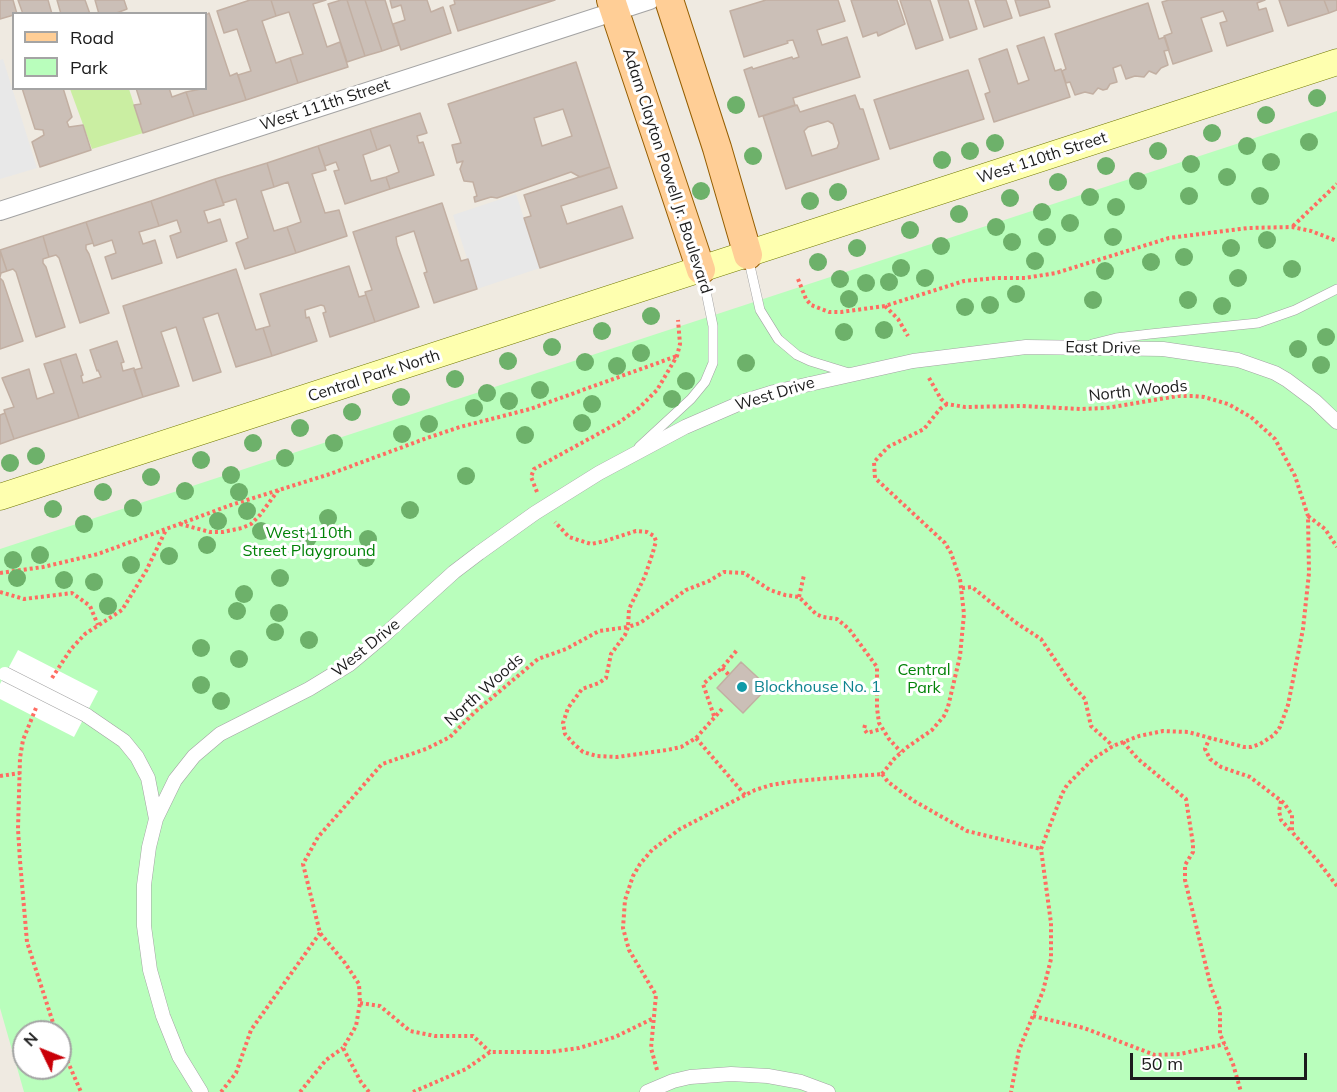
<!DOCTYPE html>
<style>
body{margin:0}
#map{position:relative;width:1337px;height:1092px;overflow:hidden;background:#efeae1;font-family:Mulish,sans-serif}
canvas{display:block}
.legend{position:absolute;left:12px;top:12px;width:195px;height:78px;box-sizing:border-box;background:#fff;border:2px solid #a4a4a4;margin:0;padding:8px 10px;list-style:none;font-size:18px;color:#1c1c1c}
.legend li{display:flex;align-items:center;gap:12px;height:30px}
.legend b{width:30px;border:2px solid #a4a4a4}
.north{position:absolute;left:12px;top:1020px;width:60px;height:60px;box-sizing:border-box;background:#fff;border:2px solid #a4a4a4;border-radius:50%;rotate:313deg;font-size:16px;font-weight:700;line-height:24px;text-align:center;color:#1c1c1c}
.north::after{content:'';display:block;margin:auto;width:21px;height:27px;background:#c90008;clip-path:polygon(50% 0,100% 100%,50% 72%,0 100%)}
.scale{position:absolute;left:1130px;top:1053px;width:177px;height:27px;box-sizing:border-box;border:3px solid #1c1c1c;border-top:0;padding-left:8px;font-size:18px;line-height:21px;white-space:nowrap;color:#1c1c1c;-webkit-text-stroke:4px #fff;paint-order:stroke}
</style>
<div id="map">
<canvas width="1337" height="1092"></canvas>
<ul class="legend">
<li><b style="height:8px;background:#ffce96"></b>Road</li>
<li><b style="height:16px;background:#b9febc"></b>Park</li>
</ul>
<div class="north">N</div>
<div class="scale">50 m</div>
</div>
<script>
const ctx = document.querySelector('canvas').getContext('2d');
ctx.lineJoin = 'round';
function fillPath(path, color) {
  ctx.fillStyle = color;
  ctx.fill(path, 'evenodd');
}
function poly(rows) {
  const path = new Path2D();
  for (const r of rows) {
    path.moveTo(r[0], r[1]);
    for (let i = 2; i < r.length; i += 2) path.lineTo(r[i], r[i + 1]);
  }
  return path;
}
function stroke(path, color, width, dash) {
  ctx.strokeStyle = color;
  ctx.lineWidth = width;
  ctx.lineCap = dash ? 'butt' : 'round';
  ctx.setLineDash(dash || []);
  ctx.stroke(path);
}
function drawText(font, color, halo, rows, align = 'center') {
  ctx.font = font + ' Mulish,sans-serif';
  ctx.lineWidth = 6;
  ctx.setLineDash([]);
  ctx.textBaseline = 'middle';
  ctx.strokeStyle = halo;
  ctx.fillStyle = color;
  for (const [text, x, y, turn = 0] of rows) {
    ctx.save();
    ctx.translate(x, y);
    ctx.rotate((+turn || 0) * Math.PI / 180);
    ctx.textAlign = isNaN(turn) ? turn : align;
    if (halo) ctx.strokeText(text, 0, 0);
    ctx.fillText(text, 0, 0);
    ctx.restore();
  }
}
fillPath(poly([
 [70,89,129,89,143,133,92,149]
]), '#caeea2');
fillPath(poly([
 [1337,111,1337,1092,24,1092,0,1008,0,549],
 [24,1032,60,1032,60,1068,24,1068]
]), '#b9febc');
fillPath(poly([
 [3,59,37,168,0,179,0,60],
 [516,194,540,268,477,289,453,215]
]), '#e8e8e8');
fillPath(poly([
 [18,650,98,691,74,737,0,699,0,684]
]), '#fff');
const building = poly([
 [0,0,13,0,17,14,0,19,0,0],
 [18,0,48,0,52,14,23,14,18,0],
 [57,0,85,0,90,14,61,14,57,0],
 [95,0,124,0,127,9,114,14,99,14,95,0],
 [250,0,271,0,276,16,262,21,276,63,290,58,298,83,246,100,238,75,251,71,237,29,224,33,217,11,250,0],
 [271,0,326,0,313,4,327,47,340,42,348,67,298,83,290,58,303,54,289,12,276,16,271,0],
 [341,0,347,0,365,56,347,62,328,4,341,0],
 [347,0,365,0,382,51,365,56,347,0],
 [365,0,385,0,399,45,382,51,365,0],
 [390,0,427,0,431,12,443,7,451,33,401,50,393,24,405,20,401,5,392,8,390,0],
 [454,0,555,0,458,31,450,6,455,4,454,0],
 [766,0,838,0,845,21,817,30,822,45,847,37,860,77,793,98,795,105,759,117,744,70,752,67,753,69,792,57,793,59,799,57,793,40,787,41,788,43,744,57,730,11,766,0],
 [851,0,897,0,905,24,878,36,877,32,863,37,851,0],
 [900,0,930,0,943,40,916,49,900,0],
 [938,0,968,0,977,29,950,38,938,0],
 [975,0,1006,0,1012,18,984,27,975,0],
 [1015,0,1048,0,1050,7,1020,16,1015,0],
 [1169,0,1265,0,1257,3,1259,10,1266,8,1273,31,1227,46,1220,23,1227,21,1223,11,1201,18,1212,51,1173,64,1164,36,1172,33,1162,2,1169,0],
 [1279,0,1324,0,1329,13,1288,26,1279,0],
 [1324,0,1337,0,1337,10,1329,13,1324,0],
 [1148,3,1159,39,1165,37,1169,50,1164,51,1168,65,1161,68,1156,74,1149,71,1144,77,1135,76,1126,79,1121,65,1113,68,1117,82,1110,84,1107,89,1103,90,1098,88,1093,94,1085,92,1075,95,1070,82,1066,83,1062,71,1066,69,1055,34,1148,3],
 [209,13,230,76,237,73,246,100,194,116,186,92,206,88,206,15,209,13],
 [1044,37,1055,71,1061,69,1070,97,994,122,985,94,990,92,979,59,1007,49,1018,84,1029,80,1017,46,1044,37],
 [576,62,610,167,580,177,571,172,497,198,491,197,475,202,474,197,477,196,473,182,464,181,460,169,463,161,457,163,452,145,461,143,448,104,576,62],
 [563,109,572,136,542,146,534,118,563,109],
 [968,70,984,119,890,149,874,100,968,70],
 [22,88,63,88,72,117,67,122,69,127,83,125,91,150,40,167,32,142,44,135,43,130,35,129,22,88],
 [136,88,169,88,172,97,186,92,194,116,143,133,134,105,141,104,136,88],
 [855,95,860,109,863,109,879,159,786,189,763,116,797,105,800,112,855,95],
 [828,121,833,124,839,143,837,148,812,156,804,131,808,127,828,121],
 [420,113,427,133,417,136,419,143,423,142,434,175,390,189,386,177,399,172,390,145,377,150,370,129,420,113],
 [370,129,377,150,363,155,371,181,386,177,390,189,345,204,334,171,339,170,336,162,325,166,318,146,370,129],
 [318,146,326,170,312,174,325,213,339,210,347,236,296,253,287,227,301,222,288,182,274,187,267,163,318,146],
 [267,163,274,187,261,191,274,231,287,227,296,253,245,269,236,243,248,238,236,199,223,203,215,179,267,163],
 [610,167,617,188,561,206,567,224,622,206,633,238,540,268,524,218,531,216,524,195,610,167],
 [215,179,224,205,204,211,208,223,220,219,227,241,177,258,170,236,181,232,177,220,159,226,151,201,215,179],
 [151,201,159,226,139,232,143,244,155,240,162,263,112,279,105,257,116,253,112,240,94,246,86,222,151,201],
 [442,203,461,261,468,259,477,289,434,303,424,273,427,272,414,231,396,237,397,244,419,307,375,322,365,292,372,290,353,232,442,203],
 [86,222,93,243,86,245,86,249,89,254,109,313,80,323,59,258,56,255,49,257,43,236,86,222],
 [43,236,49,257,43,259,43,263,46,267,65,327,36,337,16,272,13,269,7,271,0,250,43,236],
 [0,251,7,271,1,273,0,277,0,251],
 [349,266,359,297,366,295,375,322,330,337,323,313,326,312,324,306,321,305,305,310,306,318,309,317,317,341,272,356,263,328,270,326,260,294,349,266],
 [236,269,256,330,263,328,272,356,236,367,218,313,203,318,221,372,193,381,176,327,161,332,179,386,143,397,134,370,142,368,123,306,236,269],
 [0,278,3,281,23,341,0,349,0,278],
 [117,341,124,362,121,363,123,371,134,368,143,397,79,418,60,359,76,354,83,375,81,376,83,383,101,377,98,370,97,371,90,350,117,341],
 [60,359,79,418,14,439,4,410,14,407,2,378,29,369,37,399,54,393,44,364,60,359],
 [5,413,14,439,0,444,0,415,5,413],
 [741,662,768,687,743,713,717,688,741,662]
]);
fillPath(building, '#cbbfb7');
stroke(building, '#c2afa2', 1.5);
const service = poly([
 [748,257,760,310,778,339,797,355,810,361,849,373],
 [1092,344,1116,338,1150,334,1258,323,1295,310,1337,289],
 [639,447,691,399,705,382,713,363,713,326,702,272]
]);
const pedestrian = poly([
 [86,715,124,741,137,757,148,778,156,819],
 [201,1092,179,1056,163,1016,150,970,144,926,144,885,149,847,156,819,175,780,194,756,220,734,309,689,350,664,381,638,454,572,479,553,535,513,599,473,685,427,745,401,774,392,913,361,1026,347,1163,349,1238,360,1275,373,1287,380,1315,401,1337,422],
 [647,1092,673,1081,690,1077,731,1074,768,1076,801,1082,828,1092]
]);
const minor = poly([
 [0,211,650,0]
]);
const secondary = poly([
 [0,497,1337,62]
]);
const primary = poly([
 [611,0,701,270],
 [669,0,717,148,748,255]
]);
stroke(service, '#a3a3a3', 10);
stroke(pedestrian, '#a3a3a3', 15);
stroke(minor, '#a3a3a3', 20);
stroke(secondary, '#6f7700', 27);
stroke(primary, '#955e00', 30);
stroke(poly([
 [1293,226,1337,184],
 [798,279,806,299,811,305,829,312,841,312,885,306,964,281,996,278,1025,278,1056,273,1169,238,1208,233,1248,228,1292,227,1311,231,1337,241],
 [885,306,898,319,908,336],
 [929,378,941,399,947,404,965,407,1022,406,1080,409,1106,408,1178,396,1193,396,1204,397,1228,404,1251,417,1275,439,1295,476,1308,516,1309,573,1303,629,1288,705,1280,727,1274,735,1260,744,1251,747,1244,747,1188,732,1163,731,1139,736,1113,746,1093,759,1067,785,1062,794,1041,849,1051,923,1051,959,1043,991,1019,1050,1011,1092],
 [537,492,531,477,534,469,618,423,639,408,657,390,677,356,680,344,678,320],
 [1308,516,1325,529,1337,547],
 [180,524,210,532,223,532,242,528,251,524,260,515,279,489],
 [0,573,43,567,98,554,231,505,330,474,427,438,460,427,530,409,677,356],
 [962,588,972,587,1015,622,1041,639,1072,685,1085,699,1091,726,1113,746],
 [0,592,24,599,72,593,90,606,98,625],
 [799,597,804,575],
 [722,668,729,675],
 [52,678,71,649,85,634,122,610,146,571,166,530],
 [36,708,23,740,20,758,18,829,20,861,27,942,56,1032],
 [714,716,703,684,722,668,737,650],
 [865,725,864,729,867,733,881,729],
 [1210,737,1205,749,1210,759,1221,767,1250,777,1284,803,1292,815,1292,832,1317,860,1337,886],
 [696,738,722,709],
 [1123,742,1138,759,1186,799,1193,844,1193,852,1185,865,1185,880,1211,987,1220,1010,1220,1034,1233,1064,1241,1092],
 [882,774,894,759,906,748,932,730,944,716,948,707,960,656,964,614,960,579,951,553,945,543,875,478,874,462,888,447,924,429,940,409,947,404],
 [882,774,888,782,914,801,967,831,1041,849],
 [0,776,20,773],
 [745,795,696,738,681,747,667,750,617,757,597,756,583,752,574,744,565,734,563,723,568,708,582,689,599,683,606,678,611,654,625,635,628,627,640,623,686,590,709,581,724,572,744,573,770,590,785,595,799,597,816,614,823,617,837,619,849,629,877,667,877,708,879,723,889,739,901,752],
 [1281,801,1279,811,1281,820,1291,831],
 [360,1003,380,1006,410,1031,435,1036,473,1036,490,1052],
 [1033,1016,1084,1028,1155,1055,1180,1054,1225,1044],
 [60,1044,81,1092],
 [657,1070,651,1048,656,995,629,950,623,928,625,900,633,876,640,864,652,850,680,829,755,790,771,785,796,781,882,774],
 [221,1092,236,1073,251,1030,320,933],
 [300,1092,326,1060,343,1048],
 [369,1092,361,1082,343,1048,356,1026,360,1003,359,984,345,963,320,933,303,864,318,837,382,764,426,749,450,737,475,712,538,659,566,649,599,631,628,627,629,609,645,576,653,552,656,541,654,536,647,532,636,531,605,541,591,544,569,537,555,522],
 [413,1092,466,1069,490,1052,550,1052,579,1048,615,1037,652,1019]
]), '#ff6c62', 4, [3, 3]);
stroke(service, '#fff', 9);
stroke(pedestrian, '#fff', 14);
stroke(minor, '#fff', 18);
stroke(secondary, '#feffaf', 26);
stroke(primary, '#ffce96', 28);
const pedestrianBridge = poly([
 [5,674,86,715]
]);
stroke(pedestrianBridge, '#a3a3a3', 15, []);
stroke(pedestrianBridge, '#fff', 14);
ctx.fillStyle = '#6db16a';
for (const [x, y] of [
 [1317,98],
 [736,105],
 [1266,115],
 [1212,133],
 [1309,142],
 [995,143],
 [1247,146],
 [970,151],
 [1158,151],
 [753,156],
 [942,160],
 [1271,162],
 [1191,164],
 [1106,166],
 [1227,177],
 [1138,181],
 [1058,182],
 [701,191],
 [838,192],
 [1189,196],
 [1260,196],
 [1090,197],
 [1010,198],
 [810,201],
 [1116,207],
 [1042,212],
 [959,214],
 [1070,223],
 [996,227],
 [910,230],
 [1047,237],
 [1113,237],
 [1267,240],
 [1012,242],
 [941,246],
 [857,248],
 [1231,248],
 [1184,257],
 [1035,261],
 [818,262],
 [1151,262],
 [901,268],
 [1292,269],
 [1105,271],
 [925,278],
 [1238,278],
 [840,279],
 [889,282],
 [866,283],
 [1016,294],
 [849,299],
 [1093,300],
 [1188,300],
 [990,305],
 [1222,306],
 [965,307],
 [651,316],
 [884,330],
 [602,331],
 [844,332],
 [1326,337],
 [552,347],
 [1298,349],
 [641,353],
 [508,361],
 [585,362],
 [746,363],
 [1321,365],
 [617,366],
 [455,379],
 [686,381],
 [540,390],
 [487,393],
 [401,397],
 [672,399],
 [509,401],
 [592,404],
 [474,408],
 [352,412],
 [582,423],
 [429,424],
 [300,428],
 [402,434],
 [525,435],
 [253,443],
 [334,443],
 [36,456],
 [285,458],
 [201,460],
 [10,463],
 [231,475],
 [466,476],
 [151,477],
 [185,491],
 [103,492],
 [239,492],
 [133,508],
 [53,509],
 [410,510],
 [247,511],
 [328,518],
 [218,521],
 [84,524],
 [261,531],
 [308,538],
 [368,539],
 [207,545],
 [40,555],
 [169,556],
 [366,558],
 [13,560],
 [131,565],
 [17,578],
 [280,578],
 [64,580],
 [94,582],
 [244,594],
 [108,606],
 [237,611],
 [279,613],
 [275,632],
 [309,640],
 [201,648],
 [239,659],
 [201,685],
 [221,701]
]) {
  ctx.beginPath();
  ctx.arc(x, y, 9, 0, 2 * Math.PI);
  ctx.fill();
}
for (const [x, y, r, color] of [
 [742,687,6,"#0f9aa8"]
]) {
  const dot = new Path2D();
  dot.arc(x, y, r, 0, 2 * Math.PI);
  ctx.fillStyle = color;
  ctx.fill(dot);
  stroke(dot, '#fff', 2);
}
drawText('16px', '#1c1c1c', '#fff', [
 ["West 111th Street",325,105,-18],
 ["West 110th Street",1042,158,-18],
 ["Adam Clayton Powell Jr. Boulevard",667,171,72],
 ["East Drive",1103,348,1],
 ["Central Park North",374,376,-18],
 ["North Woods",1138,391,-6],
 ["West Drive",775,394,-17],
 ["West Drive",366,648,-39],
 ["North Woods",484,690,-42]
]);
drawText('16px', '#028308', '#fff', [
 ["West 110th",309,533],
 ["Street Playground",309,551],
 ["Central",924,670],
 ["Park",924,688]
]);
drawText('16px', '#0d838f', '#fff', [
 ["Blockhouse No. 1",754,687]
], 'left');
</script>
